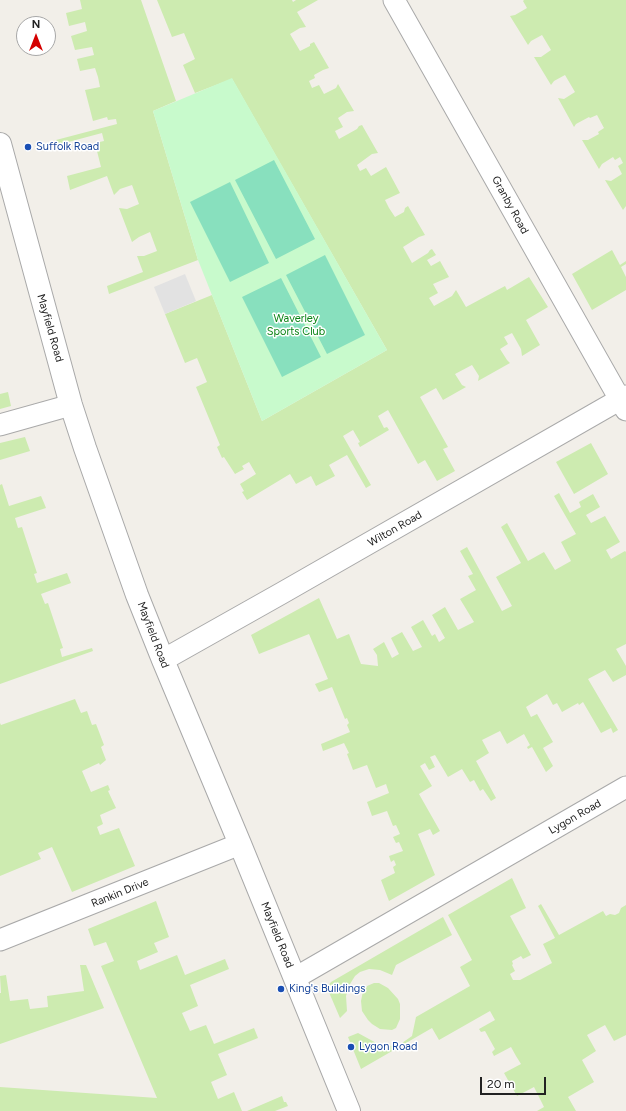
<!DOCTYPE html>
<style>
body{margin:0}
#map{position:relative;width:626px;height:1111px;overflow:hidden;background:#f2efe9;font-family:Figtree,sans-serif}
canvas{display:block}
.north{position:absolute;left:16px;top:16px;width:40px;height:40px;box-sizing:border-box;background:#fff;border:1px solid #a7a7a7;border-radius:50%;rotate:0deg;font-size:11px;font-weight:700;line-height:16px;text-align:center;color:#222}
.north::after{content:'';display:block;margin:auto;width:14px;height:18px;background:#d40000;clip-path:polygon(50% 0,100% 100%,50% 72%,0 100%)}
.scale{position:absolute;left:480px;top:1077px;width:66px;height:18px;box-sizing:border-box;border:2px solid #222;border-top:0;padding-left:5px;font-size:12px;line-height:14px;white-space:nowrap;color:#222;-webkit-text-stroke:3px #fff;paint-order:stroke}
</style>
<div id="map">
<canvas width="626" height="1111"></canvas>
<div class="north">N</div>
<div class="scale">20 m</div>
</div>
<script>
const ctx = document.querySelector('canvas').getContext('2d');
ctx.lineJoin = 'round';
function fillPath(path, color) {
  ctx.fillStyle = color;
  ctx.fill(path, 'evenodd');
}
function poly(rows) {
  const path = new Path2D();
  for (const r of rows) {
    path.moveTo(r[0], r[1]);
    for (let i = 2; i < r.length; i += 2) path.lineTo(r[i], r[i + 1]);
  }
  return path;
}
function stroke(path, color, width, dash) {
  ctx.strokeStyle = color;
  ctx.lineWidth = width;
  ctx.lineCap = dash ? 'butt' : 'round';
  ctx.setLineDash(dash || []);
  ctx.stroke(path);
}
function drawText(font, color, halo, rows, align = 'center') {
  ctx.font = font + ' Figtree,sans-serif';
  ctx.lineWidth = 3;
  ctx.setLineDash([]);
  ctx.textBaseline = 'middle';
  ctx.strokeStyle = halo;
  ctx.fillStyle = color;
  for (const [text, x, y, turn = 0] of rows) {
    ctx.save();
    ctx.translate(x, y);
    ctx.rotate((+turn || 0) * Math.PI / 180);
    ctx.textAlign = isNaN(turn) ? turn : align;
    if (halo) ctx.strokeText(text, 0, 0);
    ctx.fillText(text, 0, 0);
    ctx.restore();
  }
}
fillPath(poly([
 [80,0,141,0,176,101,153,111,198,260,109,294,107,286,143,272,137,256,144,256,157,251,150,232,139,237,132,242,119,208,127,209,139,204,132,185,120,189,114,195,107,176,70,190,67,176,101,167,95,143,104,141,102,133,57,145,56,140,117,124,116,119,108,120,107,117,93,121,85,90,100,87,98,77,95,68,80,71,77,59,94,55,92,47,75,50,71,36,87,31,85,22,69,26,66,13,82,9],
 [157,0,292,0,293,2,296,0,318,0,297,12,306,27,300,28,290,34,300,51,310,46,310,44,314,42,329,68,323,70,314,75,315,78,309,81,312,88,319,85,324,94,336,88,338,84,354,111,347,112,338,118,343,127,335,131,339,139,357,129,359,126,362,125,378,153,372,154,357,165,360,171,366,168,371,176,386,167,400,193,385,200,389,208,395,217,404,212,405,208,408,206,425,235,419,237,403,247,412,263,428,253,430,250,432,249,436,255,427,260,431,266,440,261,449,277,433,284,438,293,429,298,434,306,452,296,456,290,466,307,505,286,507,290,529,277,548,307,526,320,540,345,522,356,521,349,512,333,504,337,508,344,500,349,507,360,510,363,478,381,479,376,472,365,455,374,462,385,466,387,443,400,436,388,420,397,448,447,443,449,455,471,437,481,425,460,418,464,388,410,378,416,384,428,387,427,389,430,360,447,358,443,360,442,353,430,343,436,371,485,366,488,347,455,329,465,335,476,316,486,311,476,296,484,290,474,247,500,242,492,244,491,240,484,256,474,249,462,242,466,244,469,235,474,224,457,222,458,217,447,220,445,196,387,207,382,197,358,185,363,165,314,212,295,262,421,387,350,232,79,195,93,183,65,195,59,184,33,172,37],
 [524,0,626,0,626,206,623,210,605,180,611,181,622,174,618,166,623,163,620,157,615,160,613,157,602,164,599,169,582,140,588,140,599,134,598,132,604,128,597,115,590,118,589,117,576,124,574,127,558,98,564,99,575,92,565,75,554,81,551,85,534,57,541,57,551,50,542,35,531,41,528,45,510,16,515,15,527,8,523,1],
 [612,250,620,265,626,261,626,264,621,267,626,277,626,290,592,310,572,274],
 [8,392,11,406,0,409,0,394],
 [25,437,30,451,0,460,0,443],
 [591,443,608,474,574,494,556,462],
 [2,484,9,506,41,496,44,503,46,508,15,518,18,528,22,527,37,573,34,574,37,583,67,573,71,583,41,594,45,604,48,603,63,648,60,649,62,657,92,648,93,651,0,684,0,485],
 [559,493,570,513,581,507,579,502,593,494,600,507,586,515,591,523,605,516,620,542,606,550,611,559,625,551,626,552,626,644,616,649,626,666,626,675,613,682,605,670,588,679,618,730,613,733,611,728,601,733,583,702,579,705,578,703,562,712,557,703,553,705,547,694,526,707,531,717,537,714,553,742,543,748,553,766,546,772,532,747,528,749,527,747,530,745,524,734,507,744,500,731,482,740,489,753,476,761,496,798,491,801,483,789,480,791,474,780,470,782,462,769,448,777,435,755,430,757,435,767,429,770,425,763,420,766,432,786,419,794,440,831,433,835,430,829,418,834,435,875,389,901,381,880,395,873,393,867,396,865,394,860,391,862,389,856,403,851,399,842,396,843,393,837,400,834,396,825,393,826,387,811,372,816,367,802,389,793,386,784,376,788,367,765,353,770,347,754,349,753,344,743,323,751,321,744,350,732,347,725,349,723,347,718,345,719,332,687,319,692,315,684,328,679,309,634,259,654,251,635,319,598,337,639,349,634,361,664,378,666,377,655,373,649,384,642,392,658,399,654,391,638,402,632,413,651,422,647,411,627,423,620,432,636,435,634,439,642,445,638,432,615,445,607,458,630,474,622,460,599,476,590,468,576,473,574,460,551,467,547,502,611,512,606,496,577,521,563,501,527,507,523,528,561,544,552,555,570,571,561,561,542,576,534,554,496],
 [75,699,81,713,87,711,92,725,96,724,104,745,101,747,106,760,100,765,99,763,82,771,91,792,108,785,110,790,108,791,116,808,100,815,103,824,97,827,100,835,119,828,135,866,72,892,52,847,38,853,41,859,0,876,0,723,1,725],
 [512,878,526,908,510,916,531,955,523,959,521,956,512,961,513,964,512,965,515,971,510,974,513,980,520,980,552,963,543,944,555,938,538,906,541,904,559,935,603,911,606,916,610,914,615,915,619,913,621,908,626,905,626,1035,614,1041,605,1025,587,1035,596,1051,582,1060,594,1082,568,1097,576,1111,537,1111,544,1107,534,1087,517,1096,504,1073,521,1064,516,1056,511,1047,494,1056,492,1052,495,1049,485,1031,481,1032,479,1029,495,1020,490,1011,439,1040,432,1028,361,1069,348,1037,358,1033,380,1045,394,1046,402,1043,412,1036,416,1017,470,986,460,967,472,960,448,915],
 [156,901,169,937,154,943,158,952,137,961,140,970,177,955,185,975,225,959,229,969,190,985,198,1006,182,1013,190,1031,206,1025,214,1044,254,1028,258,1038,218,1054,227,1075,211,1082,218,1099,234,1092,242,1111,0,1111,0,1087,157,1098,101,966,114,961,106,942,94,946,88,929],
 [443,917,452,935,396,965,392,975,380,970,369,969,360,972,355,976,350,984,346,996,347,1011,340,1018,328,990,328,986,331,982],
 [80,965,86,965,104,1008,0,1044,0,993,1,993,0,976,6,975,10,1001,28,999,30,1009,48,1007,47,996,84,991],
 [374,983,379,983,388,988,398,999,400,1004,400,1019,396,1028,392,1030,380,1029,372,1024,368,1020,362,1011,361,1001,363,991,367,986],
 [282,1096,284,1102,286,1102,288,1106,275,1111,247,1111]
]), '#cdebb0');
fillPath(poly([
 [232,78,387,350,262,421,198,260,153,111]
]), '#c8facc');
fillPath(poly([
 [274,160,315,239,276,259,235,180],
 [230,182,269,263,230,282,190,202],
 [325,255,365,335,327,354,286,275],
 [281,278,321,357,282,377,242,297]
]), '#88e0be');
fillPath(poly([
 [185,274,196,301,165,314,154,287]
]), '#e2e2e2');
const minor = poly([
 [394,0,626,410],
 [0,425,71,405],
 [163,660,282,593,626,396],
 [0,940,240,844],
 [295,978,626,787]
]);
const tertiary = poly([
 [0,144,71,405,85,448,137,595,163,660,240,844,349,1111]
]);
stroke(minor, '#a9a9a9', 23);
stroke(tertiary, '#a9a9a9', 24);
stroke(minor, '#fff', 21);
stroke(tertiary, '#fff', 22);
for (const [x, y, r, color] of [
 [28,147,4,"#1a4fb4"],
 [281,989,4,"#1a4fb4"],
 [351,1047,4,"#1a4fb4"]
]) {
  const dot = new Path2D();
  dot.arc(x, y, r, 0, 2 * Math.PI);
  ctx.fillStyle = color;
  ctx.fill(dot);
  stroke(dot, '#fff', 1.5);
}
drawText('11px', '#164399', '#fff', [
 ["Suffolk Road",36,147],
 ["King's Buildings",289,989],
 ["Lygon Road",359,1047]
], 'left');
drawText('11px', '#222', '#fff', [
 ["Granby Road",510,205,61],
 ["Mayfield Road",50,328,74],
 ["Wilton Road",395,529,-30],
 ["Mayfield Road",153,635,69],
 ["Lygon Road",575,817,-30],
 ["Rankin Drive",120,893,-22],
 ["Mayfield Road",277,935,68]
]);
drawText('11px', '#0c8416', '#fff', [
 ["Waverley",296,319],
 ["Sports Club",296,332]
]);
</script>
